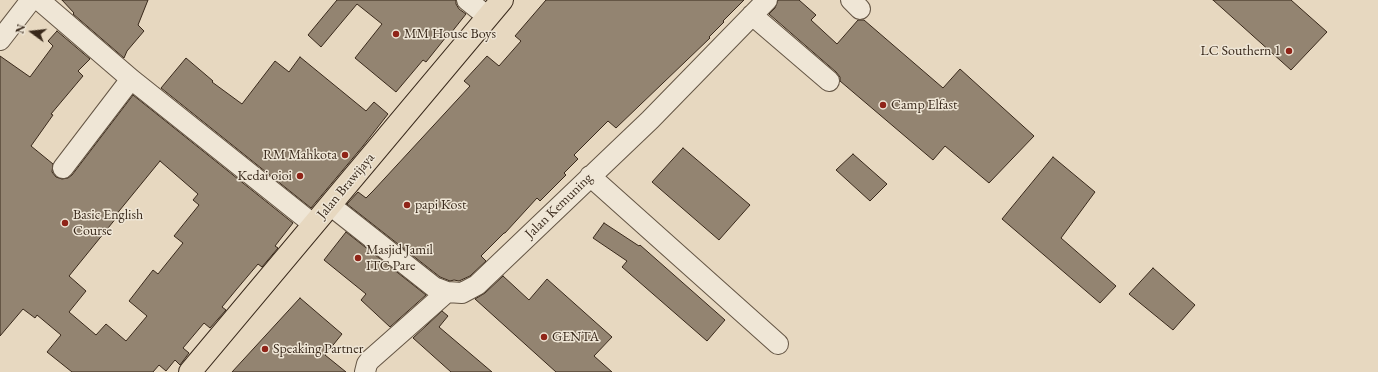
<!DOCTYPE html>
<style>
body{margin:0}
#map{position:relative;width:1378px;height:372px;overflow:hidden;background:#e7d8c0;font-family:"EB Garamond",serif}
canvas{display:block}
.north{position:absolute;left:12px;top:12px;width:40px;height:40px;-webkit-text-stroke:3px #efe6d6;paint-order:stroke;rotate:285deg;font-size:11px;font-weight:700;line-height:16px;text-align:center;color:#39291b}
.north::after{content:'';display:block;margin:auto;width:14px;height:18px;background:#39291b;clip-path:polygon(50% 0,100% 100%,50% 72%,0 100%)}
</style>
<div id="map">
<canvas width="1378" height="372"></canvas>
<div class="north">N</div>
</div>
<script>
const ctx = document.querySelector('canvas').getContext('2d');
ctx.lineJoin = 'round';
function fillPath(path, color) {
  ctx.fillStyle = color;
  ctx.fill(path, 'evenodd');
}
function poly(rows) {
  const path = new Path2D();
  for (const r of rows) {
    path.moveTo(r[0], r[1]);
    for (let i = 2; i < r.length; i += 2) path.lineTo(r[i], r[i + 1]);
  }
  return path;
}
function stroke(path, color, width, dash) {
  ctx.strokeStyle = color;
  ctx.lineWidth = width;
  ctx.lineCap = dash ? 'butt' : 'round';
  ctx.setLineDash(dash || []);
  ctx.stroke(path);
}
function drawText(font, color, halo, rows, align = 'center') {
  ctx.font = font + ' "EB Garamond",serif';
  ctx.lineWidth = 3;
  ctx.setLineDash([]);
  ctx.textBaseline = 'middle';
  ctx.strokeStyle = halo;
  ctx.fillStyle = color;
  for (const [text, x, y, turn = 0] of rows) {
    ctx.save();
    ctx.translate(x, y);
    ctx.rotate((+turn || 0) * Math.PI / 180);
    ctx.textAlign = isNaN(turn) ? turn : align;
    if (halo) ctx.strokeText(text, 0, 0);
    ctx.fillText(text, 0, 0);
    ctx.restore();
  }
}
const building = poly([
 [62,0,148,0,138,25,144,31,127,51,124,58,73,14,74,13,62,0],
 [337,0,456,0,456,4,459,9,466,14,451,33,450,32,426,62,423,60,396,92,355,58,382,24,357,4,321,47,308,35,337,0],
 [546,0,744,0,723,21,724,22,709,37,710,38,616,128,608,121,574,155,578,159,564,173,566,175,540,201,537,198,505,233,504,233,481,256,486,261,470,276,459,281,454,280,450,281,440,277,347,204,358,192,366,198,373,191,470,86,464,81,487,56,499,66,521,41,515,36,546,0],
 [778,0,799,0,816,15,811,20,837,44,858,20,864,20,943,88,960,69,1034,136,989,183,945,146,933,160,840,81,840,77,836,72,769,14,775,8,778,0],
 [1213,0,1291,0,1327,32,1291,70,1213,0],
 [57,31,90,59,78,71,83,76,51,114,53,115,31,146,53,164,52,172,56,177,62,179,68,178,72,175,133,95,293,223,275,246,278,248,262,267,258,264,236,290,222,307,226,310,210,328,204,323,183,348,189,353,180,365,175,360,166,371,159,365,153,372,72,372,47,352,61,335,37,315,35,318,23,309,0,336,0,56,30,77,53,46,48,41,57,31],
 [160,161,198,194,193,200,199,205,174,236,183,243,158,274,153,270,129,301,147,316,126,341,106,324,96,335,69,312,86,291,69,276,117,217,115,216,160,161],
 [300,57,366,111,374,102,388,114,363,146,311,208,161,88,186,58,213,81,212,82,242,104,275,61,289,72,300,57],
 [683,148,750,205,719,240,652,182,683,148],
 [853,154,887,184,870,201,836,170,853,154],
 [1053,157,1095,192,1061,238,1116,286,1100,303,1002,219,1053,157],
 [604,223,639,246,640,245,725,320,707,341,622,267,627,261,593,238,604,223],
 [346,232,426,295,390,327,361,300,366,294,324,260,346,232],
 [1153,268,1195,305,1173,330,1129,294,1153,268],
 [503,276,529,300,547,279,612,337,594,356,612,372,556,372,475,299,485,293,503,276],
 [300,298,342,334,325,355,346,372,232,372,300,298],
 [442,311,448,316,439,327,492,372,451,372,413,338,442,311]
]);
fillPath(building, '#938471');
stroke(building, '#39291b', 1);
const minor = poly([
 [39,0,131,79,313,224],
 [467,0,488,17],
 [851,0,860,9],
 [752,15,829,81],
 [0,40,31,0],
 [63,168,131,79],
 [590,176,778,344],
 [330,205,434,287,447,292,462,293,477,285,650,120,767,0],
 [365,372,367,364,370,360,447,292]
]);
const major = poly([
 [190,372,502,0]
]);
stroke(minor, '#645544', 22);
stroke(major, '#39291b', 24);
stroke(minor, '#efe6d6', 20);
stroke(major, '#e7d8c0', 22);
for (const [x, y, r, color] of [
 [396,34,4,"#8f2418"],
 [1289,51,4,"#8f2418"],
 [883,105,4,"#8f2418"],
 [345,155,4,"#8f2418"],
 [300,176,4,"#8f2418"],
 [407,205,4,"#8f2418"],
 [65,223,4,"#8f2418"],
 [358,258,4,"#8f2418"],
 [544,337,4,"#8f2418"],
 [265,349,4,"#8f2418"]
]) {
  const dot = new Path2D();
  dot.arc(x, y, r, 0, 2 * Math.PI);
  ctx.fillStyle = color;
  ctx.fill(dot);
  stroke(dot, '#efe6d6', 1.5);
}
drawText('14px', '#39291b', '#efe6d6', [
 ["MM House Boys",404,34],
 ["LC Southern 1",1281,51,"right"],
 ["Camp Elfast",891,105],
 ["RM Mahkota",337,155,"right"],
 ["Kedai oioi",292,176,"right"],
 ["papi Kost",415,205],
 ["Basic English",73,215],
 ["Course",73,231],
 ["Masjid Jamil",366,250],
 ["ITC Pare",366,266],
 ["GENTA",552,337],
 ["Speaking Partner",273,349]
], 'left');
drawText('14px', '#39291b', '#efe6d6', [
 ["Jalan Brawijaya",346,186,-50],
 ["Jalan Kemuning",559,206,-44]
]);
</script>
